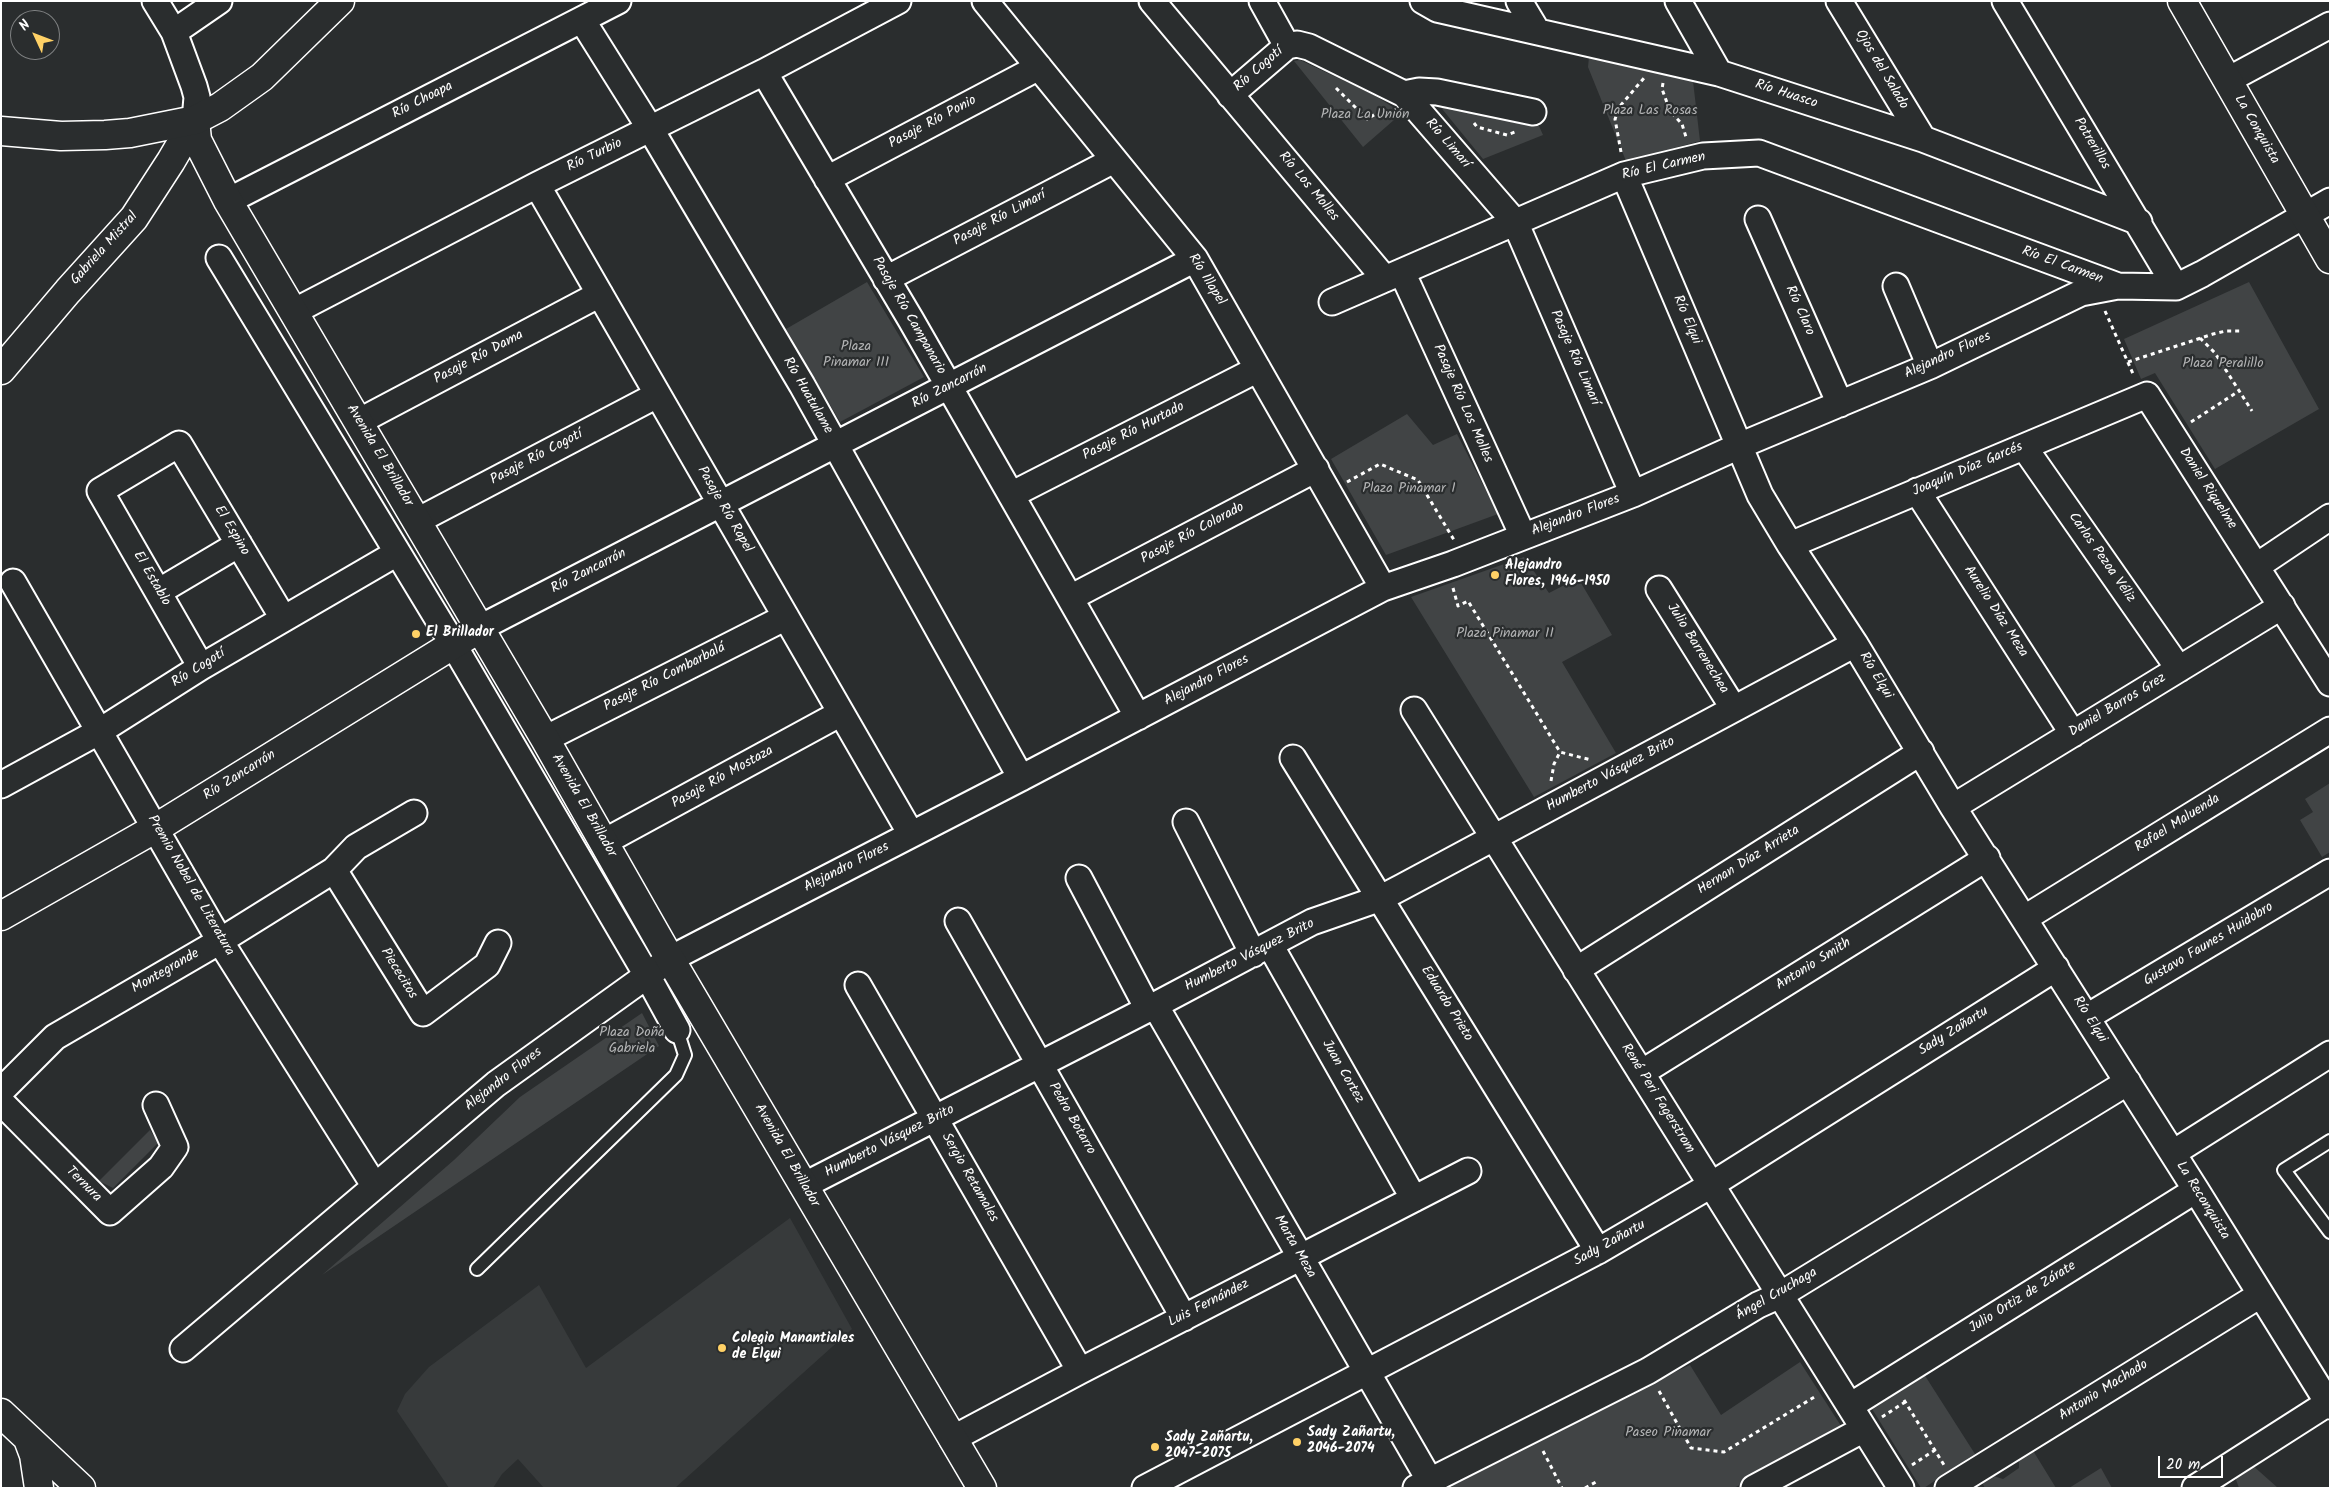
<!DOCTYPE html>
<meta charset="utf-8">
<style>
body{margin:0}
#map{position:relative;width:2331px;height:1489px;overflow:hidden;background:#2a2d2e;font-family:Kalam,sans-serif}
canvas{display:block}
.frame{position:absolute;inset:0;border:2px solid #fff;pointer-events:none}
.north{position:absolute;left:10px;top:10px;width:50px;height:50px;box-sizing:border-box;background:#2a2d2e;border:1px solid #7f8182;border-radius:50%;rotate:313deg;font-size:14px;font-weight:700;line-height:20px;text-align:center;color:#fff}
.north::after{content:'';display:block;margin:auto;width:18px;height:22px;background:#ffd166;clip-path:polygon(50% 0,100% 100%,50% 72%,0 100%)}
.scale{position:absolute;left:2158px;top:1456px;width:65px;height:22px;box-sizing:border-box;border:2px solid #fff;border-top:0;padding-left:6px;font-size:15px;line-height:18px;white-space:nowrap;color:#fff;-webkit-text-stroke:4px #2a2d2e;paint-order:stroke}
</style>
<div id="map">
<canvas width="2331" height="1489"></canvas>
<div class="frame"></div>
<div class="north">N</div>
<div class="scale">20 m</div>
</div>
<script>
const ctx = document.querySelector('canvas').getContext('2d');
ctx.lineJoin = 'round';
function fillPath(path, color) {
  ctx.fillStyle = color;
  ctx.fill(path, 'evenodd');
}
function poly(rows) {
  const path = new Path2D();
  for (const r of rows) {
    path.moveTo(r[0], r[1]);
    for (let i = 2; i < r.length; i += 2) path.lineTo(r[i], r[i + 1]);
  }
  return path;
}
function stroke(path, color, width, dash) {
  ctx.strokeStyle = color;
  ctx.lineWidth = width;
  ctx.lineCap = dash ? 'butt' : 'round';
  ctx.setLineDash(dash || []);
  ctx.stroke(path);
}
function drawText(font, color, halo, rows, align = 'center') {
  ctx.font = font + ' Kalam,sans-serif';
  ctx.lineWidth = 4.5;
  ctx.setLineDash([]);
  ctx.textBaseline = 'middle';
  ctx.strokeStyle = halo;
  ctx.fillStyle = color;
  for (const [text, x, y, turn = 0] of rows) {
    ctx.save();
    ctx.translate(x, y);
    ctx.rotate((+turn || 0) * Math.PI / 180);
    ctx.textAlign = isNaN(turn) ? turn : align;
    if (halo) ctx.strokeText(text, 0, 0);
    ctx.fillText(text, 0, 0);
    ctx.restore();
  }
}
fillPath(poly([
 [790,1218,852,1329,675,1488,544,1488,518,1459,502,1474,493,1488,449,1488,397,1411,405,1394,429,1367,539,1285,586,1368]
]), '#373a3b');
fillPath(poly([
 [1589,57,1693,81,1700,141,1626,161,1588,67],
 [1300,60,1374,95,1402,113,1363,147,1294,61],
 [1434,99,1527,122,1539,126,1543,135,1483,159],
 [867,282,924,377,840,422,786,329],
 [2249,282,2319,409,2215,469,2155,373,2141,379,2124,339],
 [1407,414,1433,445,1457,434,1498,514,1386,555,1331,459],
 [1524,557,1549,593,1578,578,1612,635,1562,662,1616,753,1534,797,1411,597],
 [2330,783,2330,852,2322,857,2300,820,2313,812,2305,799],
 [642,1013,659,1046,322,1275,454,1160,520,1097],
 [150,1130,158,1143,113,1188,99,1181],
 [1800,1362,1843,1429,1734,1488,1453,1488,1450,1484,1536,1437,1690,1365,1721,1415],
 [1922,1371,1975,1454,1924,1488,1921,1488,1869,1404],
 [2032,1449,2056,1488,1985,1488,1981,1481,1990,1475,2003,1479,2019,1468,2019,1457],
 [2251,1464,2278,1488,2239,1488,2234,1474],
 [2101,1468,2112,1488,2069,1488]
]), '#414445');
const service = poly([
 [2330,1141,2284,1170,2330,1232],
 [477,1269,676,1075,685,1055,677,1030]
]);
const minor = poly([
 [155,1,174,32,194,86,197,97,195,120],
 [985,1,1195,259,1383,588],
 [1152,1,1385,279],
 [1262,1,1287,46],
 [1423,1,1437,9,1719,73,1923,139,2139,222],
 [1519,1,1537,31],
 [1678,1,1719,73],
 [1839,1,1923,139],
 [2005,1,2176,287],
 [582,20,651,130,802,385,1021,778],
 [174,32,219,1],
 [1287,46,1297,44,1309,47,1404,94,1515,222,1633,494],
 [764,72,911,320,1138,717],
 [2228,80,2330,25],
 [1404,94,1419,91,1437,92,1533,112],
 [1230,95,1287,46],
 [1624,175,1760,495,1790,545,1855,644,1953,807,2196,1190,2330,1406],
 [827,179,1039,67],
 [537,185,911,834],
 [228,201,618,1],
 [1758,219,1840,404],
 [219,258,453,644,648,977,677,1030],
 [1402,272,1523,536],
 [886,279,1114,160],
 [1896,286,1930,366],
 [1332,302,1624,175,1703,156,1759,153,2118,286],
 [293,312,537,185,764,72,898,1],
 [358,422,600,294],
 [2024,447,2179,669],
 [1917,491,2073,734],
 [1011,495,1258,369],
 [417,521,657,395],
 [1790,545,2147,395,2330,683],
 [2257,566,2330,517],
 [13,582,220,941,374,1185],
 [1659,589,1734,709],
 [158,592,239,544],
 [1070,598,1316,469],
 [480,628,1195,259],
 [201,667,100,491,179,444,283,618],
 [1414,710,1901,1488],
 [545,739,786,617],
 [1293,758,1598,1251],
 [1,785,100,731,201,667,397,553],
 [1953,807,2282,606],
 [1186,822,1253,954],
 [604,842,841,713],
 [334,870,423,1013,487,965,498,943],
 [1079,878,1148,1009],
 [2025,918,2330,730],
 [958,921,1184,1318],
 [1270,945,1414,1199],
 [1576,970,1921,752],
 [858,985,1080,1371],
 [1155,1005,1434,1488],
 [2087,1017,2330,872],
 [1641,1073,1987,858],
 [1,1091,55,1037,220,941,334,870,356,847,414,813],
 [1,1102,110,1212,161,1167,175,1147,156,1105],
 [2173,1153,2330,1054],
 [803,1186,1148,1009,1312,922,1381,898,1402,887,1855,644],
 [183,1349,496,1084,670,959,1021,778,1383,588,1453,564,1633,494,1739,446,1930,366,2081,293,2118,286,2176,287,2202,274,2330,201],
 [1850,1406,2196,1190],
 [952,1439,1080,1371,1468,1171],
 [1145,1488,1598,1251,1711,1185,2056,968],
 [1416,1488,1648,1371,1758,1305,1780,1295,2128,1082],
 [1754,1488,1864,1429],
 [1948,1488,2260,1295],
 [2195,1488,2328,1403]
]);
const tertiary = poly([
 [2182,1,2330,259],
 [195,120,197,140,228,201,545,739,670,959,982,1488],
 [1,370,68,291,134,218,171,161,195,120],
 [1,916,156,828,480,628]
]);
const secondary = poly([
 [1,131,61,136,105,135,130,133,195,120,220,107,262,77,340,1],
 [1,1413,81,1488],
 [28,1439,34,1455,39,1488]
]);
stroke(service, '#fff', 16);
stroke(minor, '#fff', 29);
stroke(tertiary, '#fff', 31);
stroke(secondary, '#fff', 31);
stroke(poly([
 [1663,83,1662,89,1670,111,1682,124,1686,137],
 [1336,88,1367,119,1384,109],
 [1474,123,1477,127,1507,135,1515,132],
 [1621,152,1615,119,1621,105,1644,78],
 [2105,311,2134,376],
 [2200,338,2215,353,2252,411],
 [2128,362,2213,334,2226,331,2242,331],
 [2191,422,2239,391],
 [1347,482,1380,464,1418,480,1454,540],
 [1453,588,1458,606,1468,601,1560,752],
 [1551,781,1554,764,1560,752,1591,760],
 [1659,1391,1691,1448,1724,1452,1816,1396],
 [1904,1400,1944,1465],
 [1882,1417,1905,1402],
 [1543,1451,1562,1488],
 [1912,1465,1935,1450],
 [1585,1488,1596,1482]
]), '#fff', 3, [4, 4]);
stroke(service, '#2a2d2e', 12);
stroke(minor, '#2a2d2e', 25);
stroke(tertiary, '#2a2d2e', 28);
stroke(secondary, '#2a2d2e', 28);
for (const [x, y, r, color] of [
 [1495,575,5,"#ffd166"],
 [416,634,5,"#ffd166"],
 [722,1348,5,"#ffd166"],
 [1297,1442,5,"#ffd166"],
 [1155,1447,5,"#ffd166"]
]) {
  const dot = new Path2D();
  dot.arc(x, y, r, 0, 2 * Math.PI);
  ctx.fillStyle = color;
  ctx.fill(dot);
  stroke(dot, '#2a2d2e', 2);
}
drawText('14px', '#fff', '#2a2d2e', [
 ["Río Cogotí",1259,70,-41],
 ["Ojos del Salado",1881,70,59],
 ["Río Huasco",1786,95,18],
 ["Río Choapa",423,101,-27],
 ["Pasaje Río Ponio",933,123,-28],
 ["La Conquista",2256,130,60],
 ["Río Limarí",1447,144,49],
 ["Potrerillos",2091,144,59],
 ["Río Turbio",595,156,-26],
 ["Río El Carmen",1664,167,-13],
 ["Río Los Molles",1308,187,50],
 ["Pasaje Río Limarí",1000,219,-28],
 ["Gabriela Mistral",105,249,-48],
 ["Río El Carmen",2062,266,20],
 ["Río Illapel",1206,280,58],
 ["Río Claro",1799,311,66],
 ["Pasaje Río Campanario",908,316,60],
 ["Río Elqui",1686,320,67],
 ["Alejandro Flores",1948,356,-25],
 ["Pasaje Río Dama",479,358,-28],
 ["Pasaje Río Limarí",1574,358,66],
 ["Río Zancarrón",950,387,-27],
 ["Río Huatulame",807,396,60],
 ["Pasaje Río Los Molles",1462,404,66],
 ["Pasaje Río Hurtado",1134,432,-27],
 ["Avenida El Brillador",379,456,59],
 ["Pasaje Río Cogotí",537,458,-28],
 ["Joaquín Díaz Garcés",1968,470,-23],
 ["Daniel Riquelme",2207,489,57],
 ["Pasaje Río Rapel",724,510,60],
 ["Alejandro Flores",1576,516,-21],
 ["El Espino",231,531,59],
 ["Pasaje Río Colorado",1193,534,-28],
 ["Carlos Pezoa Véliz",2101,558,55],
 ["Río Zancarrón",589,572,-27],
 ["El Establo",151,579,60],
 ["Aurelio Díaz Meza",1995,612,57],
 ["Julio Barrenechea",1697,649,58],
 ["Río Cogotí",199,669,-32],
 ["Río Elqui",1875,676,59],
 ["Pasaje Río Combarbalá",665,678,-27],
 ["Alejandro Flores",1207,681,-28],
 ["Daniel Barros Grez",2118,706,-31],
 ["Humberto Vásquez Brito",1611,775,-28],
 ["Río Zancarrón",240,776,-32],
 ["Pasaje Río Mostaza",723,778,-29],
 ["Avenida El Brillador",583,806,60],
 ["Rafael Maluenda",2178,824,-32],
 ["Hernan Díaz Arrieta",1749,861,-32],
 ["Alejandro Flores",847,868,-27],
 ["Premio Nobel de Literatura",190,886,60],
 ["Gustavo Faunes Huidobro",2209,945,-31],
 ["Humberto Vásquez Brito",1250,956,-27],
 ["Antonio Smith",1814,965,-32],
 ["Montegrande",166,972,-30],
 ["Piececitos",398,974,58],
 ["Eduardo Prieto",1446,1004,58],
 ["Río Elqui",2089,1020,58],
 ["Sady Zañartu",1954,1032,-32],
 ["Juan Cortez",1342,1072,60],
 ["Alejandro Flores",504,1080,-38],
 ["René Peri Fagerstrom",1657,1099,58],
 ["Pedro Botarro",1071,1119,60],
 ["Humberto Vásquez Brito",890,1142,-27],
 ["Avenida El Brillador",786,1156,60],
 ["Sergio Retamales",969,1178,60],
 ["Ternura",83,1185,45],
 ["La Reconquista",2202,1201,58],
 ["Sady Zañartu",1610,1244,-29],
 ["Marta Meza",1294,1247,60],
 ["Ángel Cruchaga",1777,1295,-30],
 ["Julio Ortiz de Zárate",2023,1298,-32],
 ["Luis Fernández",1209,1304,-27],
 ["Antonio Machado",2104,1391,-32]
]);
drawText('14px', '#b3b4b5', '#2a2d2e', [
 ["Plaza Las Rosas",1650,112],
 ["Plaza La Unión",1365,116],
 ["Plaza",856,348],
 ["Pinamar III",856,364],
 ["Plaza Peralillo",2223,365],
 ["Plaza Pinamar I",1409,490],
 ["Plaza Pinamar II",1505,635],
 ["Plaza Doña",632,1034],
 ["Gabriela",632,1050],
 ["Paseo Pinamar",1668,1434]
]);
drawText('bold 14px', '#fff', '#2a2d2e', [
 ["Alejandro",1505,567],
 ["Flores, 1946-1950",1505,583],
 ["El Brillador",426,634],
 ["Colegio Manantiales",732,1340],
 ["de Elqui",732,1356],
 ["Sady Zañartu,",1307,1434],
 ["2046-2074",1307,1450],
 ["Sady Zañartu,",1165,1439],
 ["2047-2075",1165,1455]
], 'left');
</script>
